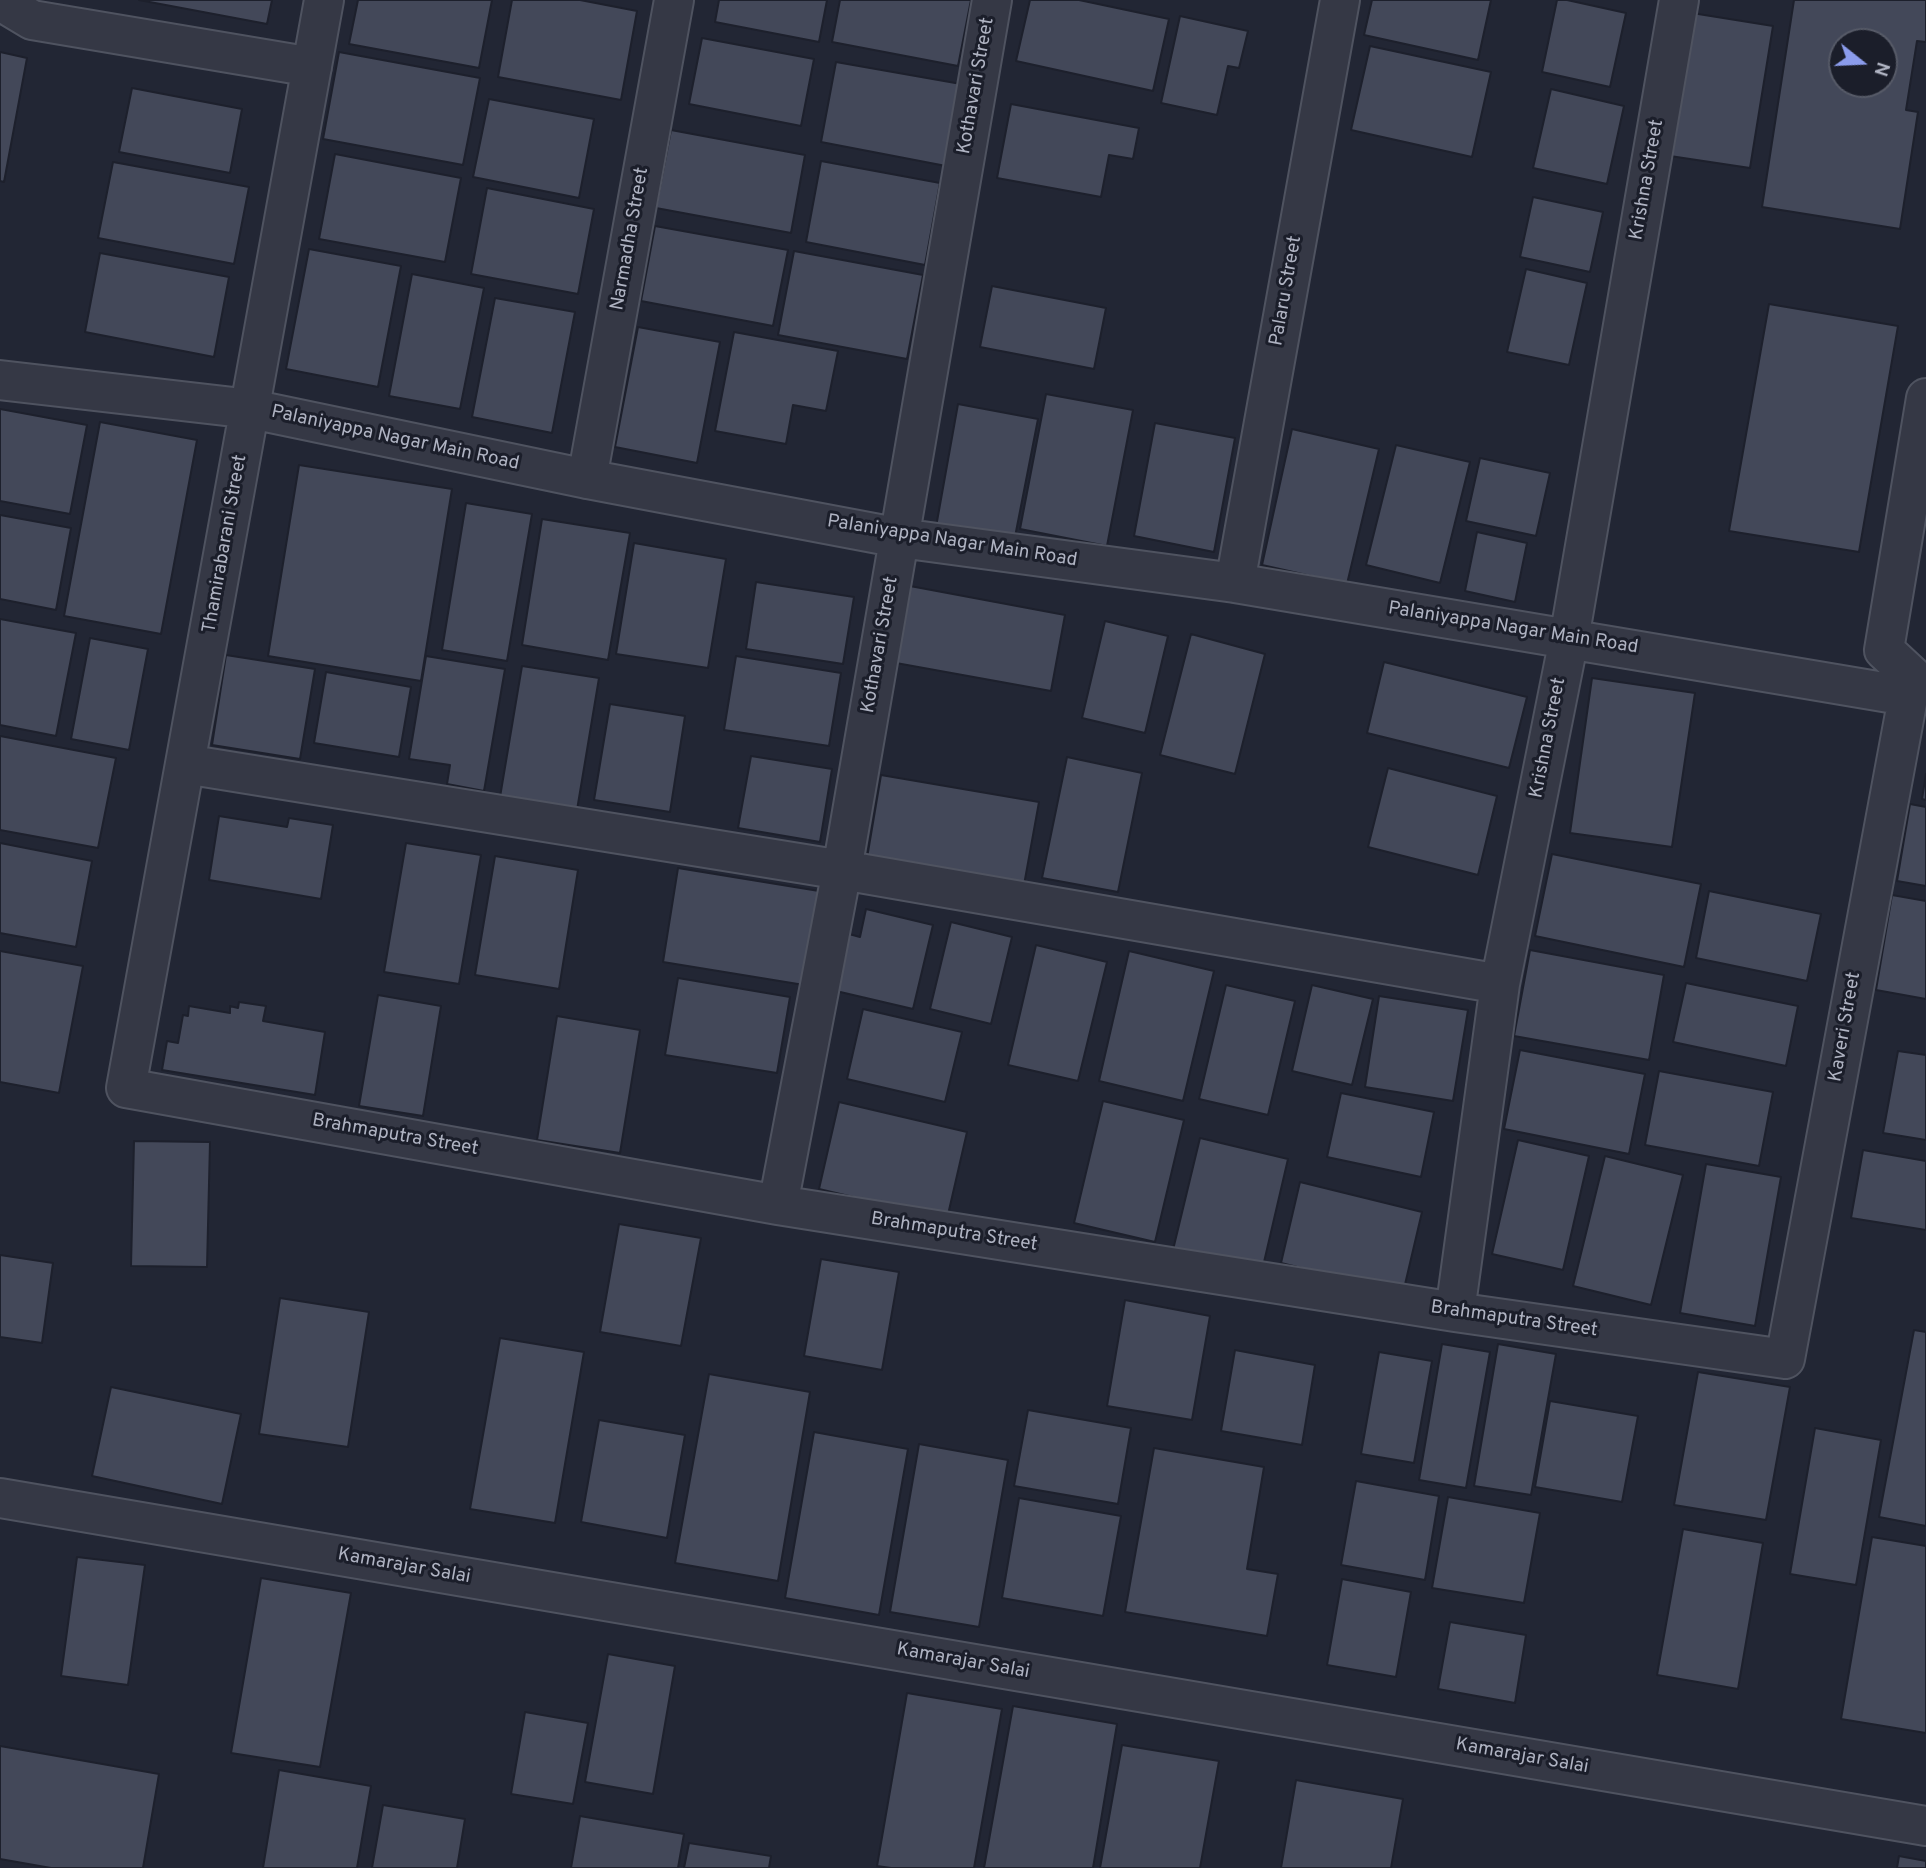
<!DOCTYPE html>
<style>
body{margin:0}
#map{position:relative;width:1926px;height:1868px;overflow:hidden;background:#222634;font-family:Overpass,sans-serif}
canvas{display:block}
.north{position:absolute;left:1828px;top:28px;width:70px;height:70px;box-sizing:border-box;background:#1b1e2a;border:2px solid #565a67;border-radius:50%;rotate:108deg;font-size:19px;font-weight:700;line-height:28px;text-align:center;color:#afb3c2}
.north::after{content:'';display:block;margin:auto;width:24px;height:32px;background:#8b9cec;clip-path:polygon(50% 0,100% 100%,50% 72%,0 100%)}
</style>
<div id="map">
<canvas width="1926" height="1868"></canvas>
<div class="north">N</div>
</div>
<script>
const ctx = document.querySelector('canvas').getContext('2d');
ctx.lineJoin = 'round';
function fillPath(path, color) {
  ctx.fillStyle = color;
  ctx.fill(path, 'evenodd');
}
function poly(rows) {
  const path = new Path2D();
  for (const r of rows) {
    path.moveTo(r[0], r[1]);
    for (let i = 2; i < r.length; i += 2) path.lineTo(r[i], r[i + 1]);
  }
  return path;
}
function stroke(path, color, width, dash) {
  ctx.strokeStyle = color;
  ctx.lineWidth = width;
  ctx.lineCap = dash ? 'butt' : 'round';
  ctx.setLineDash(dash || []);
  ctx.stroke(path);
}
function drawText(font, color, halo, rows, align = 'center') {
  ctx.font = font + ' Overpass,sans-serif';
  ctx.lineWidth = 6;
  ctx.setLineDash([]);
  ctx.textBaseline = 'middle';
  ctx.strokeStyle = halo;
  ctx.fillStyle = color;
  for (const [text, x, y, turn = 0] of rows) {
    ctx.save();
    ctx.translate(x, y);
    ctx.rotate((+turn || 0) * Math.PI / 180);
    ctx.textAlign = isNaN(turn) ? turn : align;
    if (halo) ctx.strokeText(text, 0, 0);
    ctx.fillText(text, 0, 0);
    ctx.restore();
  }
}
const building = poly([
 [139,0,272,0,267,24,139,0],
 [358,0,492,0,479,68,349,44,358,0],
 [512,0,580,0,637,11,621,100,498,77,512,0],
 [719,0,827,0,819,42,715,22,719,0],
 [840,0,971,0,958,66,832,42,840,0],
 [1030,0,1079,0,1169,19,1153,91,1016,61,1030,0],
 [1372,0,1491,0,1478,60,1364,35,1372,0],
 [1557,0,1567,0,1626,13,1610,87,1542,72,1557,0],
 [1794,0,1926,0,1926,42,1917,41,1906,110,1918,112,1900,229,1762,207,1794,0],
 [1842,42,1884,42,1884,84,1842,84,1842,42],
 [1692,13,1773,26,1750,168,1670,156,1692,13],
 [1180,16,1248,31,1239,68,1228,66,1217,115,1161,103,1180,16],
 [702,38,814,59,801,126,689,104,702,38],
 [1370,46,1491,72,1472,157,1351,130,1370,46],
 [0,52,27,58,4,182,0,181,0,52],
 [339,52,480,78,463,165,323,139,339,52],
 [836,62,961,84,946,166,821,142,836,62],
 [132,88,242,109,230,173,119,152,132,88],
 [1551,89,1624,106,1607,184,1533,168,1551,89],
 [489,99,594,119,579,198,473,177,489,99],
 [1011,104,1139,128,1133,159,1109,155,1101,197,997,178,1011,104],
 [671,130,805,155,791,233,656,208,671,130],
 [335,154,461,178,445,262,319,239,335,154],
 [821,161,940,183,925,265,806,242,821,161],
 [113,162,249,187,234,264,98,238,113,162],
 [487,188,594,209,578,294,471,274,487,188],
 [1533,197,1603,212,1590,272,1520,257,1533,197],
 [655,226,788,250,773,326,641,301,655,226],
 [309,249,401,266,378,387,286,369,309,249],
 [794,251,923,275,907,359,778,335,794,251],
 [100,253,229,277,214,357,85,332,100,253],
 [1526,269,1587,283,1569,365,1507,352,1526,269],
 [412,274,484,288,460,409,389,396,412,274],
 [992,286,1106,308,1094,369,980,347,992,286],
 [495,298,575,312,552,433,472,417,495,298],
 [1769,304,1898,326,1859,552,1729,531,1769,304],
 [638,327,720,342,697,463,615,447,638,327],
 [734,332,838,351,826,411,793,405,786,444,715,431,734,332],
 [1046,394,1133,410,1107,546,1020,529,1046,394],
 [958,404,1038,419,1014,542,936,527,958,404],
 [0,409,87,425,70,514,0,501,0,409],
 [100,422,197,440,161,634,64,616,100,422],
 [1155,423,1235,438,1214,552,1134,536,1155,423],
 [1292,429,1379,449,1347,584,1262,565,1292,429],
 [1396,445,1470,462,1440,583,1366,565,1396,445],
 [1480,458,1550,473,1536,536,1466,521,1480,458],
 [299,465,452,489,421,681,268,656,299,465],
 [466,503,532,514,507,661,442,650,466,503],
 [0,515,71,528,56,610,0,599,0,515],
 [542,519,630,533,608,660,522,645,542,519],
 [1477,532,1527,543,1515,602,1465,591,1477,532],
 [634,543,726,559,708,668,616,654,634,543],
 [756,582,854,597,843,664,746,649,756,582],
 [910,586,1065,615,1051,691,896,663,910,586],
 [0,619,76,633,56,736,0,725,0,619],
 [1105,621,1168,636,1145,733,1082,718,1105,621],
 [1191,634,1265,654,1235,774,1160,755,1191,634],
 [90,638,148,649,129,750,71,739,90,638],
 [226,655,315,669,300,759,212,745,226,655],
 [426,656,505,669,484,791,447,784,450,765,409,759,426,656],
 [736,656,841,673,829,746,724,730,736,656],
 [1384,662,1527,697,1509,768,1367,733,1384,662],
 [522,666,599,678,577,810,500,797,522,666],
 [326,672,411,687,399,757,314,743,326,672],
 [1592,678,1695,693,1672,847,1570,833,1592,678],
 [610,704,685,716,670,812,594,800,610,704],
 [0,736,116,758,98,848,0,830,0,736],
 [751,756,832,769,820,842,738,828,751,756],
 [1067,757,1142,773,1118,892,1042,878,1067,757],
 [1388,768,1497,796,1478,875,1368,847,1388,768],
 [1926,774,1926,800,1922,799,1926,774],
 [881,775,1039,802,1024,885,867,858,881,775],
 [1910,804,1926,807,1926,886,1897,881,1910,804],
 [219,816,287,827,289,818,333,825,321,899,209,880,219,816],
 [0,843,92,861,76,947,0,933,0,843],
 [406,843,481,855,459,984,384,972,406,843],
 [1552,854,1701,884,1684,967,1535,936,1552,854],
 [495,856,578,870,559,989,475,975,495,856],
 [678,868,819,891,804,985,663,962,678,868],
 [1709,891,1821,914,1807,981,1696,958,1709,891],
 [1892,895,1926,901,1926,999,1876,990,1892,895],
 [866,909,933,925,913,1009,836,991,849,934,860,937,866,909],
 [951,922,1012,937,991,1024,930,1009,951,922],
 [1036,945,1107,962,1078,1081,1008,1065,1036,945],
 [1530,950,1664,975,1649,1060,1514,1036,1530,950],
 [0,951,83,966,59,1093,0,1082,0,951],
 [1129,951,1214,971,1183,1101,1099,1081,1129,951],
 [678,978,790,997,777,1073,665,1055,678,978],
 [1686,983,1798,1006,1786,1066,1673,1042,1686,983],
 [1226,985,1295,1001,1268,1115,1199,1099,1226,985],
 [1312,985,1373,999,1352,1085,1292,1071,1312,985],
 [378,995,441,1006,423,1116,359,1106,378,995],
 [1379,996,1468,1010,1453,1101,1365,1087,1379,996],
 [239,1002,266,1006,263,1021,325,1032,315,1095,162,1070,167,1041,178,1043,183,1015,188,1016,189,1006,230,1013,230,1006,238,1008,239,1002],
 [863,1009,962,1032,945,1102,847,1079,863,1009],
 [557,1016,640,1030,620,1153,537,1140,557,1016],
 [1520,1050,1645,1074,1629,1154,1504,1129,1520,1050],
 [1898,1051,1926,1055,1926,1140,1883,1133,1898,1051],
 [1659,1071,1773,1092,1759,1166,1645,1145,1659,1071],
 [1341,1093,1434,1112,1421,1177,1327,1157,1341,1093],
 [1103,1101,1184,1120,1155,1242,1074,1223,1103,1101],
 [839,1102,967,1132,947,1219,819,1189,839,1102],
 [1200,1138,1288,1159,1261,1275,1172,1254,1200,1138],
 [1518,1140,1589,1156,1563,1270,1492,1254,1518,1140],
 [134,1141,210,1142,207,1267,131,1266,134,1141],
 [1863,1150,1926,1161,1926,1230,1851,1218,1863,1150],
 [1605,1156,1683,1175,1651,1305,1573,1286,1605,1156],
 [1706,1164,1781,1177,1755,1326,1680,1313,1706,1164],
 [1300,1182,1422,1212,1403,1293,1281,1263,1300,1182],
 [619,1224,701,1238,681,1346,600,1332,619,1224],
 [0,1255,53,1263,42,1343,0,1337,0,1255],
 [821,1259,899,1272,882,1370,804,1356,821,1259],
 [280,1298,369,1312,348,1447,259,1434,280,1298],
 [1125,1300,1210,1316,1192,1420,1107,1406,1125,1300],
 [1914,1330,1926,1332,1926,1526,1879,1517,1914,1330],
 [500,1338,584,1352,555,1523,470,1509,500,1338],
 [1442,1344,1490,1352,1466,1488,1419,1480,1442,1344],
 [1498,1344,1556,1354,1531,1495,1474,1486,1498,1344],
 [1235,1350,1315,1365,1302,1445,1221,1431,1235,1350],
 [1379,1352,1432,1361,1414,1463,1361,1454,1379,1352],
 [1698,1372,1790,1387,1766,1520,1674,1505,1698,1372],
 [709,1374,810,1392,778,1581,675,1563,709,1374],
 [111,1387,241,1414,222,1504,92,1476,111,1387],
 [1550,1401,1638,1416,1622,1502,1535,1487,1550,1401],
 [1028,1410,1131,1428,1118,1504,1014,1486,1028,1410],
 [599,1420,685,1435,667,1538,581,1522,599,1420],
 [1815,1428,1881,1440,1856,1585,1790,1574,1815,1428],
 [814,1432,908,1449,879,1615,785,1598,814,1432],
 [919,1444,1008,1460,979,1627,890,1612,919,1444],
 [1154,1448,1264,1467,1247,1569,1278,1574,1267,1636,1125,1612,1154,1448],
 [1356,1481,1439,1496,1425,1580,1341,1565,1356,1481],
 [1448,1497,1540,1513,1524,1603,1432,1588,1448,1497],
 [1019,1498,1121,1516,1103,1616,1002,1598,1019,1498],
 [1683,1529,1763,1543,1738,1689,1657,1675,1683,1529],
 [1872,1537,1926,1546,1926,1733,1841,1719,1872,1537],
 [77,1557,145,1565,128,1685,61,1676,77,1557],
 [261,1578,351,1593,320,1767,231,1753,261,1578],
 [1342,1579,1411,1592,1396,1677,1327,1665,1342,1579],
 [1450,1622,1526,1635,1515,1703,1438,1689,1450,1622],
 [608,1654,675,1666,653,1794,585,1782,608,1654],
 [907,1693,1002,1709,974,1868,891,1868,877,1866,907,1693],
 [1013,1706,1117,1724,1093,1868,984,1868,1013,1706],
 [525,1712,588,1723,573,1804,511,1794,525,1712],
 [1122,1745,1219,1761,1200,1868,1100,1868,1122,1745],
 [0,1746,159,1774,143,1868,51,1868,0,1859,0,1746],
 [279,1770,371,1786,357,1868,263,1868,279,1770],
 [1296,1780,1403,1799,1391,1868,1281,1868,1296,1780],
 [383,1805,465,1819,457,1868,372,1868,383,1805],
 [580,1816,684,1834,678,1868,571,1868,580,1816],
 [689,1843,771,1856,769,1868,684,1868,689,1843],
 [1899,1856,1926,1861,1926,1868,1897,1868,1899,1856]
]);
fillPath(building, '#434859');
stroke(building, '#1d202c', 2);
const minor = poly([
 [6,0,12,8,32,20,312,67],
 [324,0,126,1088,778,1205,1455,1312,1785,1359,1912,676,1884,650,1926,398],
 [0,380,251,409,587,479,900,538,1235,583,1907,696],
 [587,479,674,0],
 [1235,583,1340,0],
 [185,764,842,870,1500,984],
 [778,1205,842,870,992,0],
 [1455,1312,1500,984,1569,639,1679,0]
]);
const tertiary = poly([
 [0,1498,1926,1826]
]);
stroke(minor, '#4f5360', 42);
stroke(tertiary, '#4f5360', 42);
stroke(minor, '#353845', 38);
stroke(tertiary, '#353845', 38);
drawText('19px', '#afb3c2', '#1b1e2a', [
 ["Kothavari Street",977,86,-80],
 ["Krishna Street",1648,180,-80],
 ["Narmadha Street",631,239,-80],
 ["Palaru Street",1287,291,-80],
 ["Palaniyappa Nagar Main Road",395,439,12],
 ["Palaniyappa Nagar Main Road",952,542,9],
 ["Thamirabarani Street",226,544,-80],
 ["Palaniyappa Nagar Main Road",1513,629,9],
 ["Kothavari Street",881,645,-80],
 ["Krishna Street",1549,738,-79],
 ["Kaveri Street",1846,1027,-80],
 ["Brahmaputra Street",395,1136,10],
 ["Brahmaputra Street",954,1233,9],
 ["Brahmaputra Street",1514,1320,8],
 ["Kamarajar Salai",404,1567,10],
 ["Kamarajar Salai",963,1662,10],
 ["Kamarajar Salai",1522,1757,10]
]);
</script>
